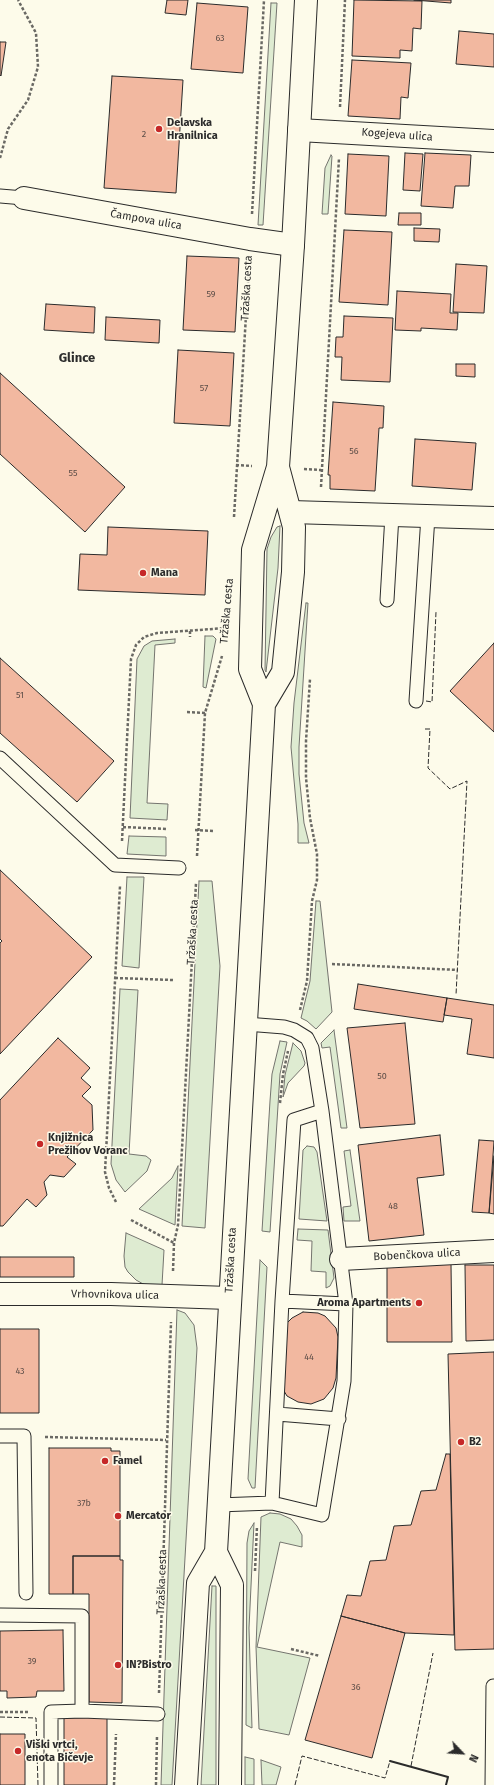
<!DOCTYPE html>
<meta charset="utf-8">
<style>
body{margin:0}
#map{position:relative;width:494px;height:1785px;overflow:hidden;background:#fdfbea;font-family:"Fira Sans",sans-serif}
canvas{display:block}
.north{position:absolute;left:442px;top:1733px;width:40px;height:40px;-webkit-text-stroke:3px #fdfbea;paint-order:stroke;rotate:115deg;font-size:11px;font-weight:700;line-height:16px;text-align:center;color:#2b2b2b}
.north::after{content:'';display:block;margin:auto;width:14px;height:18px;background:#2b2b2b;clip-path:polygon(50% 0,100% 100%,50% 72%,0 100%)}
</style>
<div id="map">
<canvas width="494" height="1785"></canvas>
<div class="north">N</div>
</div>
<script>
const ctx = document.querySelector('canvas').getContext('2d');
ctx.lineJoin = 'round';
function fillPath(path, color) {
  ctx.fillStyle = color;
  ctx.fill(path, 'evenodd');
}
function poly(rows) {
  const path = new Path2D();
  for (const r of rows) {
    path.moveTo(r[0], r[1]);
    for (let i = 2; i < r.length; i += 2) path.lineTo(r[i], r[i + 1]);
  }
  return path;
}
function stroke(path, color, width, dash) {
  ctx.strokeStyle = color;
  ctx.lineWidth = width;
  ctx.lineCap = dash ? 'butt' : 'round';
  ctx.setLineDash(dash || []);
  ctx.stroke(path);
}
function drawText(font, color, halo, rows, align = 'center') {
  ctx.font = font + ' "Fira Sans",sans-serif';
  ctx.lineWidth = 3;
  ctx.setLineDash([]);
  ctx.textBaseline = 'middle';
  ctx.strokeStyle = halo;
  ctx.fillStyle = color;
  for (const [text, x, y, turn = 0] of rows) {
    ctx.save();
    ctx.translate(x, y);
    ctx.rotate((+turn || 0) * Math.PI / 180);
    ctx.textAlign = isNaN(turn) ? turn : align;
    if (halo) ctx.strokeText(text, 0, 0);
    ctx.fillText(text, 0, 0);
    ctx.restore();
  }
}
const green = poly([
 [271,3,277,3,263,225,258,225,271,3],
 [331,155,332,156,328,214,322,214,325,168,331,155],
 [280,526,278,568,266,672,265,670,267,549,271,537,277,527,280,526],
 [306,603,308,603,299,747,299,774,304,823,309,843,298,843,298,824,291,747,294,703,306,603],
 [205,636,213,636,216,639,206,688,203,687,205,636],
 [175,639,175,643,155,645,147,803,168,804,167,820,130,818,137,659,144,646,152,641,175,639],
 [129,836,166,837,166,856,127,854,129,836],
 [127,877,144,877,139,968,122,966,127,877],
 [199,881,212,881,220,966,205,1228,182,1226,199,881],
 [316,901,320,901,332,1012,316,1029,307,1021,301,1018,310,981,316,901],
 [120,989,138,990,129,1154,146,1156,151,1160,147,1171,125,1192,116,1180,111,1164,120,989],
 [334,1030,347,1128,341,1128,330,1047,322,1048,321,1043,334,1030],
 [280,1041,287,1042,280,1074,270,1232,262,1231,270,1101,272,1074,280,1041],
 [293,1043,301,1051,305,1063,304,1066,288,1083,283,1097,285,1075,293,1043],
 [307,1146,314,1147,317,1152,327,1221,299,1219,303,1150,307,1146],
 [350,1150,360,1221,344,1221,343,1207,351,1206,344,1151,350,1150],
 [178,1166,175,1225,139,1209,172,1178,178,1166],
 [298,1229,328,1230,334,1278,330,1286,326,1288,326,1272,311,1271,312,1241,297,1240,298,1229],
 [126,1233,164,1250,162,1285,145,1285,136,1280,128,1272,125,1267,124,1256,126,1233],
 [260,1260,267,1267,255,1488,252,1488,248,1479,260,1260],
 [177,1310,185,1313,194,1325,197,1348,172,1785,161,1785,177,1310],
 [270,1513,280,1514,291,1519,297,1526,302,1535,302,1547,280,1542,257,1647,310,1658,289,1735,259,1729,256,1647,261,1517,270,1513],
 [254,1523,249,1628,252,1728,246,1725,247,1543,249,1531,254,1523],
 [212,1586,216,1586,216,1785,201,1785,212,1586],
 [245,1757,254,1759,254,1785,245,1785,245,1757],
 [261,1760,281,1767,276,1785,262,1785,261,1760]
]);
fillPath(green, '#deebd1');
stroke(green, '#74746e', 1);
const building = poly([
 [167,0,188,0,186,15,165,13,167,0],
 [354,0,422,1,421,29,413,28,412,51,400,50,400,58,352,56,354,0],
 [414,0,451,0,451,3,414,0],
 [197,3,248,7,243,73,191,69,197,3],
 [459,31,494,34,494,67,456,64,459,31],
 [0,42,6,42,1,76,0,75,0,42],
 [352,60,411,63,408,98,401,97,400,119,348,116,352,60],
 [112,76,183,80,176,193,104,188,112,76],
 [405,153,423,154,420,191,403,190,405,153],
 [425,153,471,155,469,186,455,186,453,208,421,206,425,153],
 [348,154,389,156,386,216,345,214,348,154],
 [399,213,421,213,421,225,398,225,399,213],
 [414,228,440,229,439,242,414,241,414,228],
 [344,230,392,232,388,305,339,302,344,230],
 [187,256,239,258,235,332,183,330,187,256],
 [456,264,487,266,484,313,453,312,456,264],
 [397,291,451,294,450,313,458,313,457,330,421,328,421,331,395,330,397,291],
 [46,304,95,307,94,333,44,330,46,304],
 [344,316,393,318,390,382,341,380,342,357,335,357,336,337,343,337,344,316],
 [106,317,160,320,159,343,105,340,106,317],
 [178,350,234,353,230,426,174,423,178,350],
 [456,364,475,364,475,377,456,376,456,364],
 [0,373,125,487,85,532,0,454,0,373],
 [333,402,384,406,383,428,379,428,375,491,330,489,330,475,328,475,333,402],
 [415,439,476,443,472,490,412,486,415,439],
 [108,527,208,531,205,595,78,590,80,554,107,555,108,527],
 [494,643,494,732,450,691,494,643],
 [0,658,114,761,77,802,0,733,0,658],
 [0,870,92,957,0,1054,0,943,2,941,0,939,0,870],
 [358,984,447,998,443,1022,354,1009,358,984],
 [447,998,494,1005,494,1058,467,1054,472,1019,444,1015,447,998],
 [405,1023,415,1124,360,1128,347,1028,405,1023],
 [58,1038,90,1068,81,1078,91,1087,82,1096,92,1105,93,1130,67,1157,76,1164,64,1177,50,1175,44,1182,47,1195,36,1207,27,1199,3,1226,0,1226,0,1100,58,1038],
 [440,1135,444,1175,417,1178,424,1235,369,1241,358,1145,440,1135],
 [479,1140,494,1141,489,1213,472,1212,479,1140],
 [494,1156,494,1214,489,1213,494,1156],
 [0,1257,74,1257,74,1277,0,1277,0,1257],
 [387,1264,451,1264,452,1342,387,1342,387,1264],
 [465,1265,494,1265,494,1340,466,1341,465,1265],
 [303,1312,318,1313,325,1316,336,1328,338,1337,336,1378,333,1388,324,1399,311,1404,298,1402,287,1396,284,1391,287,1323,292,1318,303,1312],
 [0,1329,39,1329,39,1413,0,1413,0,1329],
 [494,1352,494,1649,455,1650,448,1354,494,1352],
 [49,1448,111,1448,111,1451,120,1451,120,1556,73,1556,73,1594,49,1594,49,1448],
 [446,1454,450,1454,454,1635,405,1633,341,1616,347,1595,361,1596,370,1561,386,1560,394,1526,411,1525,421,1491,436,1490,446,1454],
 [73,1556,120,1556,120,1560,123,1560,122,1703,89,1702,89,1594,73,1594,73,1556],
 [341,1616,405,1633,372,1758,305,1740,341,1616],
 [63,1630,64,1691,37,1691,36,1697,7,1698,7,1691,0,1691,0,1631,63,1630],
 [107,1717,107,1785,64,1785,64,1718,107,1717],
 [0,1734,25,1734,25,1785,0,1785,0,1734]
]);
fillPath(building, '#f2b8a0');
stroke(building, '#2b2b2b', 1);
const service = poly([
 [0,196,24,198],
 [387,600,392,515],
 [416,701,428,516],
 [0,758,115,865,179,868],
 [246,1024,284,1027,294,1030,307,1038,312,1048,322,1111,346,1304,344,1381,322,1515,272,1503],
 [282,1301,346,1304],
 [277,1414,339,1419],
 [0,1436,24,1436,26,1593],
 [218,1505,272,1503,282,1301,294,1120,322,1111],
 [0,1615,82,1616,82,1711,51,1712,51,1785],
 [82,1711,158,1714],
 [492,1785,493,1686,494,1686]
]);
const minor = poly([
 [299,130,494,141],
 [24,198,250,239,293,245],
 [291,512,494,518],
 [341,1259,494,1251],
 [0,1294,111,1294,229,1298]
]);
const primary = poly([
 [264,704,283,672,293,572,294,527,278,467],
 [216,1552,232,1585,230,1785],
 [186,1785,198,1583,216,1552,264,704,250,669,253,550,278,467,293,245,306,0]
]);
stroke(service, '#2b2b2b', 15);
stroke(minor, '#2b2b2b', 24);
stroke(primary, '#2b2b2b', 24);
stroke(poly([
 [340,107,345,0],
 [0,158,8,129,28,100,38,67,36,33,18,0],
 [252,214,264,0],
 [236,465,252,466],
 [304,469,321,470],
 [321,487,339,158],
 [234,517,249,265],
 [190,631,190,637],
 [187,712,205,713],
 [123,827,167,829],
 [195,830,214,831],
 [122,841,131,659,136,645,144,637,157,633,226,628],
 [197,856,205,713,222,656],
 [332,964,458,970],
 [115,978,173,980],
 [300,1010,307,981,312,901,317,880,317,854,310,818,306,778,306,741,310,679],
 [280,1103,283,1074,288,1051],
 [116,1202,109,1188,105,1172,120,886],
 [131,1220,174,1243],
 [173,1271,174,1243,178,1225,196,883],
 [45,1437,166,1440],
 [255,1571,257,1526],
 [291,1649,320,1656],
 [159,1693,171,1322],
 [0,1712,29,1712],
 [114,1785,116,1734],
 [156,1785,157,1736]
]), '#6a6964', 2.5, [3, 2]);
stroke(service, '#fdfbea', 13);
stroke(minor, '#fdfbea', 22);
stroke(primary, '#fdfbea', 22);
stroke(poly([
 [426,701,432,702,436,612],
 [425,729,430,729,428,768,450,789,467,781,456,995],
 [0,1717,36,1718,38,1785],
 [411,1766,433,1653],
 [295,1785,302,1756,385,1778,390,1761]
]), '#2b2b2b', 1, [5, 2]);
stroke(poly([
 [390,1761,448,1777,446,1785]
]), '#2b2b2b', 2);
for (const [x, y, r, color] of [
 [159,129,4,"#c62828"],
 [143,573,4,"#c62828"],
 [40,1144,4,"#c62828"],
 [419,1303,4,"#c62828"],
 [461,1442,4,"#c62828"],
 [105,1461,4,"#c62828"],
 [118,1516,4,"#c62828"],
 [118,1665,4,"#c62828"],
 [18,1751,4,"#c62828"]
]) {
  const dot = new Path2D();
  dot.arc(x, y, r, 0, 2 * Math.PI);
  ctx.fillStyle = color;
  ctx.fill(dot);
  stroke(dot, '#fdfbea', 1.5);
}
drawText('9px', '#5d4e48', null, [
 ["63",220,38],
 ["2",144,134],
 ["59",211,294],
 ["57",204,388],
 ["56",354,451],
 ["55",73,473],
 ["51",20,695],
 ["50",382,1076],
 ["48",393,1206],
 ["44",309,1357],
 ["43",20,1371],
 ["37b",84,1503],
 ["39",32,1661],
 ["36",356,1687]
]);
drawText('bold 11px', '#2b2b2b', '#fdfbea', [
 ["Delavska",167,123],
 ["Hranilnica",167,136],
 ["Mana",151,573],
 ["Knjižnica",48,1138],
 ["Prežihov Voranc",48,1151],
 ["Aroma Apartments",411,1303,"right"],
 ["B2",469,1442],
 ["Famel",113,1461],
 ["Mercator",126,1516],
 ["IN?Bistro",126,1665],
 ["Viški vrtci,",26,1745],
 ["enota Bičevje",26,1758]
], 'left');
drawText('11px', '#2b2b2b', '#fdfbea', [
 ["Kogejeva ulica",397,135,4],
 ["Čampova ulica",146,220,10],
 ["Tržaška cesta",247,288,-87],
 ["Tržaška cesta",227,611,-85],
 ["Tržaška cesta",193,932,-87],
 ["Bobenčkova ulica",417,1255,-3],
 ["Tržaška cesta",231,1260,-87],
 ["Vrhovnikova ulica",115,1295,1],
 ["Tržaška cesta",162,1582,-88]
]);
drawText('bold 13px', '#2b2b2b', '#fdfbea', [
 ["Glince",77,358]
]);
</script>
